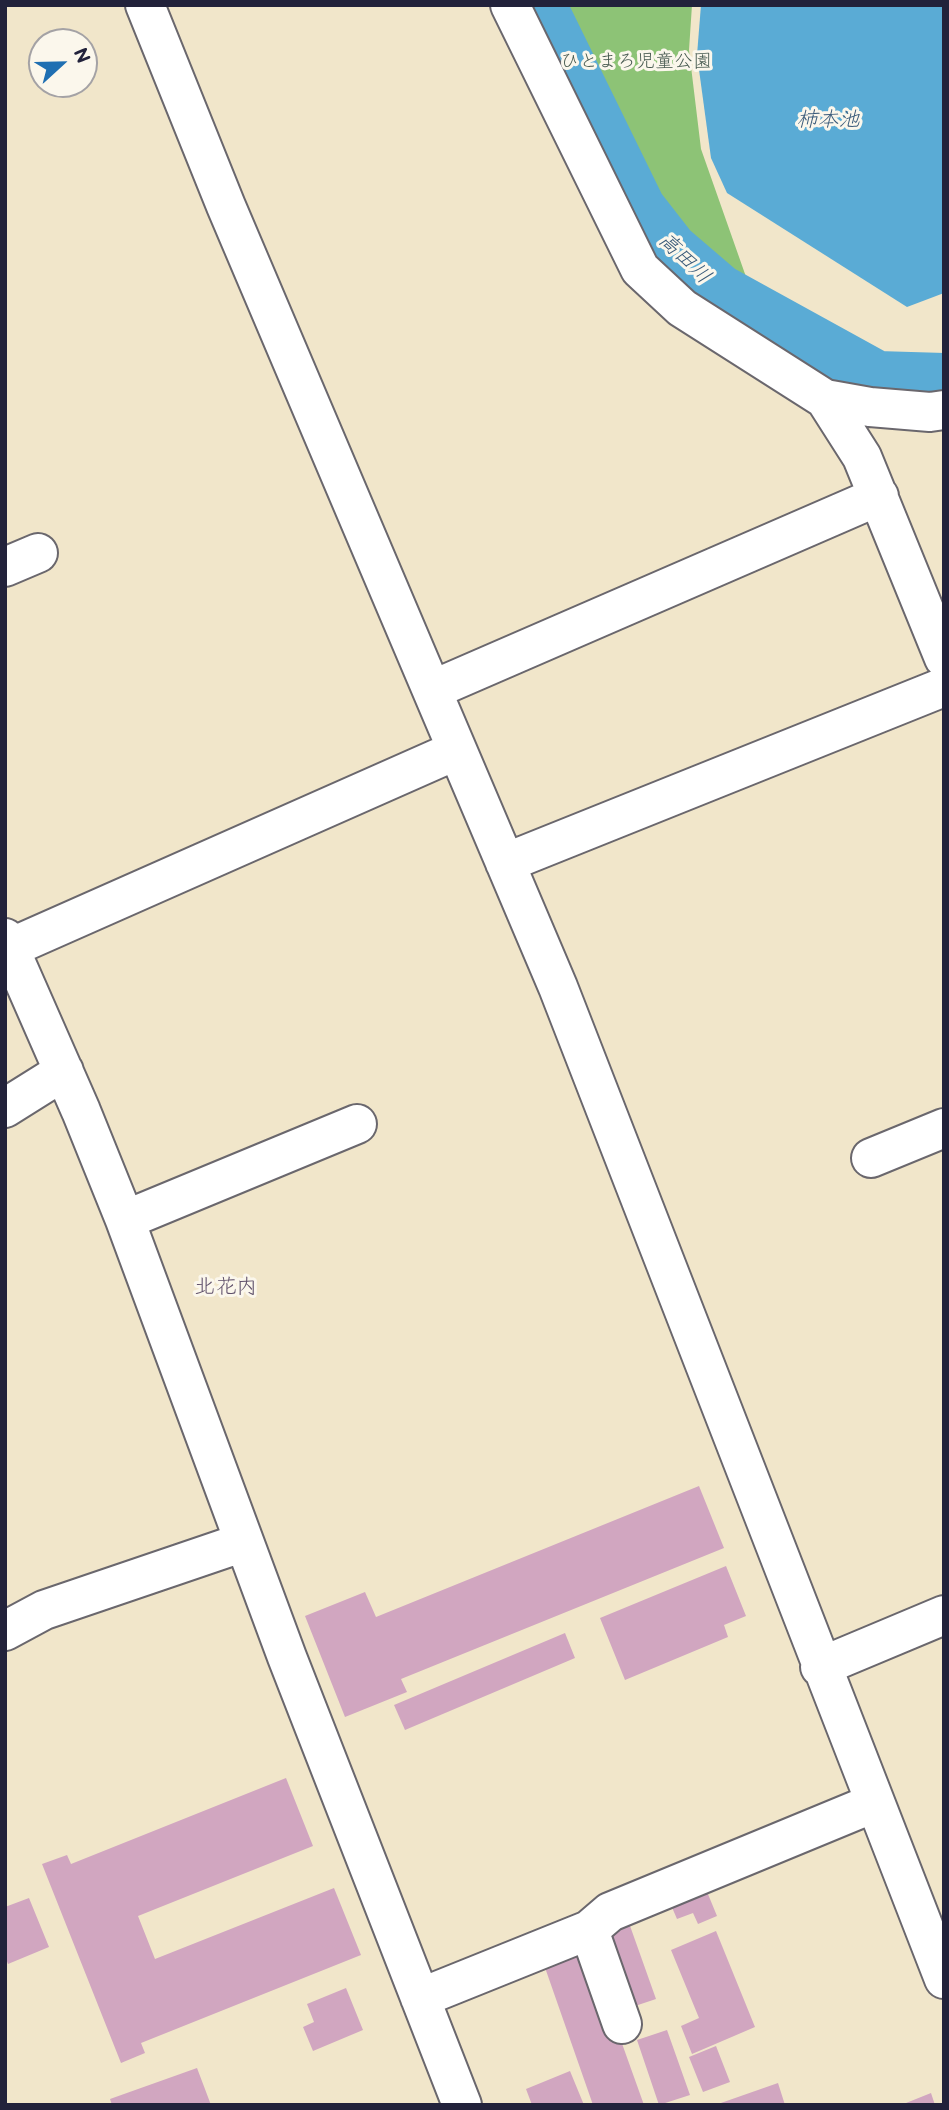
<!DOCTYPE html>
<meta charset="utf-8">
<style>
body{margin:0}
#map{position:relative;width:949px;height:2110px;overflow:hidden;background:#f1e6ca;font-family:"Balsamiq Sans",sans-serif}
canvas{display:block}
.frame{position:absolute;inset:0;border:7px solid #22223b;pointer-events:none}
.north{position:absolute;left:28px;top:28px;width:70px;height:70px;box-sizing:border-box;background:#fbf7ec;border:2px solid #a4a2a5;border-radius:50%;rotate:68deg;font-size:19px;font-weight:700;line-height:28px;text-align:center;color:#22223b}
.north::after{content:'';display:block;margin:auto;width:24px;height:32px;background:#1f6fb2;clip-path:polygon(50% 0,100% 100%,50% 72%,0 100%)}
</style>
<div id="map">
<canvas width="949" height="2110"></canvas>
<div class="frame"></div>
<div class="north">N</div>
</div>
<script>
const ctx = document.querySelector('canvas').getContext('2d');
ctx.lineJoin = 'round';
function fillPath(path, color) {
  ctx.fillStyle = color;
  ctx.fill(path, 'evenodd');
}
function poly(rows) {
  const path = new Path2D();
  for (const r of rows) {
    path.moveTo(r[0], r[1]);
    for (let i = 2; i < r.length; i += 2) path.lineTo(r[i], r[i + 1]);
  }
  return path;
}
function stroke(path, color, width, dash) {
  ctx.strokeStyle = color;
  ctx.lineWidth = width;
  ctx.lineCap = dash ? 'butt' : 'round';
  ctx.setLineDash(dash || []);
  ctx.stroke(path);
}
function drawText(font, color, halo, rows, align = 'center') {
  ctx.font = font + ' "Balsamiq Sans","Klee One",sans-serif';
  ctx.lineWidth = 6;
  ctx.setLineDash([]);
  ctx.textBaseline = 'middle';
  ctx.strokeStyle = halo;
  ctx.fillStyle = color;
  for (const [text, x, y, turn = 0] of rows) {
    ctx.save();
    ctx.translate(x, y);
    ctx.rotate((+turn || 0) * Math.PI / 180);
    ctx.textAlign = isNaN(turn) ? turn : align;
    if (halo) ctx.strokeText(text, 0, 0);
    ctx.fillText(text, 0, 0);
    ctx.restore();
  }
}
fillPath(poly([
 [546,5,692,5,689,50,701,149,751,291,720,281,682,250,646,202]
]), '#8dc376');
fillPath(poly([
 [701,5,944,5,944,293,907,307,727,193,711,158,697,55]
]), '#5aabd5');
stroke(poly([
 [538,5,638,209,670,250,719,292,877,379,944,381]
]), '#5aabd5', 56);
fillPath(poly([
 [699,1486,724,1548,401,1679,407,1692,345,1717,305,1616,365,1592,376,1617],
 [726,1566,746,1616,724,1625,728,1637,625,1680,600,1618],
 [565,1633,575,1658,405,1730,394,1705],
 [286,1778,313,1846,138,1916,155,1959,334,1888,361,1955,141,2043,145,2053,121,2063,42,1864,67,1855,71,1864],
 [703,1882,717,1916,698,1924,693,1913,677,1919,671,1905],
 [29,1898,49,1947,8,1964,5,1956,5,1907],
 [629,1923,656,1999,623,2010,597,1935],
 [716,1931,755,2027,692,2054,681,2026,699,2018,671,1950],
 [586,1943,644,2105,593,2105,542,1959],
 [346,1988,363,2030,313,2051,303,2027,314,2022,307,2004],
 [667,2030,690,2095,659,2105,637,2040],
 [716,2046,730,2082,703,2092,689,2057],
 [197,2068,211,2105,112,2105,110,2099],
 [570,2071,584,2105,532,2105,526,2089],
 [778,2083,785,2105,718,2105,718,2104],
 [931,2093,935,2105,901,2105]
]), '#d1a6c0');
const minor = poly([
 [145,5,226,206,558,987,944,1979],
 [510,5,640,269,682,308,825,399,870,407,930,412,944,410],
 [825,399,862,457,944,658],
 [5,567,38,553],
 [432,690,879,496],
 [505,863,944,687],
 [5,938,81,1111,125,1220,287,1657,462,2105],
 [5,950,457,750],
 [5,1108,64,1071],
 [871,1158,944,1128],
 [125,1220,357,1124],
 [5,1631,44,1610,244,1542],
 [820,1667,944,1615],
 [589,1930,622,2024],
 [420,1998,589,1930,610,1912,874,1803]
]);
stroke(minor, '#6a676d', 42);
stroke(minor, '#fff', 38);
drawText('19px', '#475a50', '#fbf7ec', [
 ["ひとまろ児童公園",636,62]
]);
drawText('italic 21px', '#385979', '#fbf7ec', [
 ["柿本池",828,121],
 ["高田川",684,259,44]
]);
drawText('21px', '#5f506a', '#fbf7ec', [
 ["北花内",226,1288]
]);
</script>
